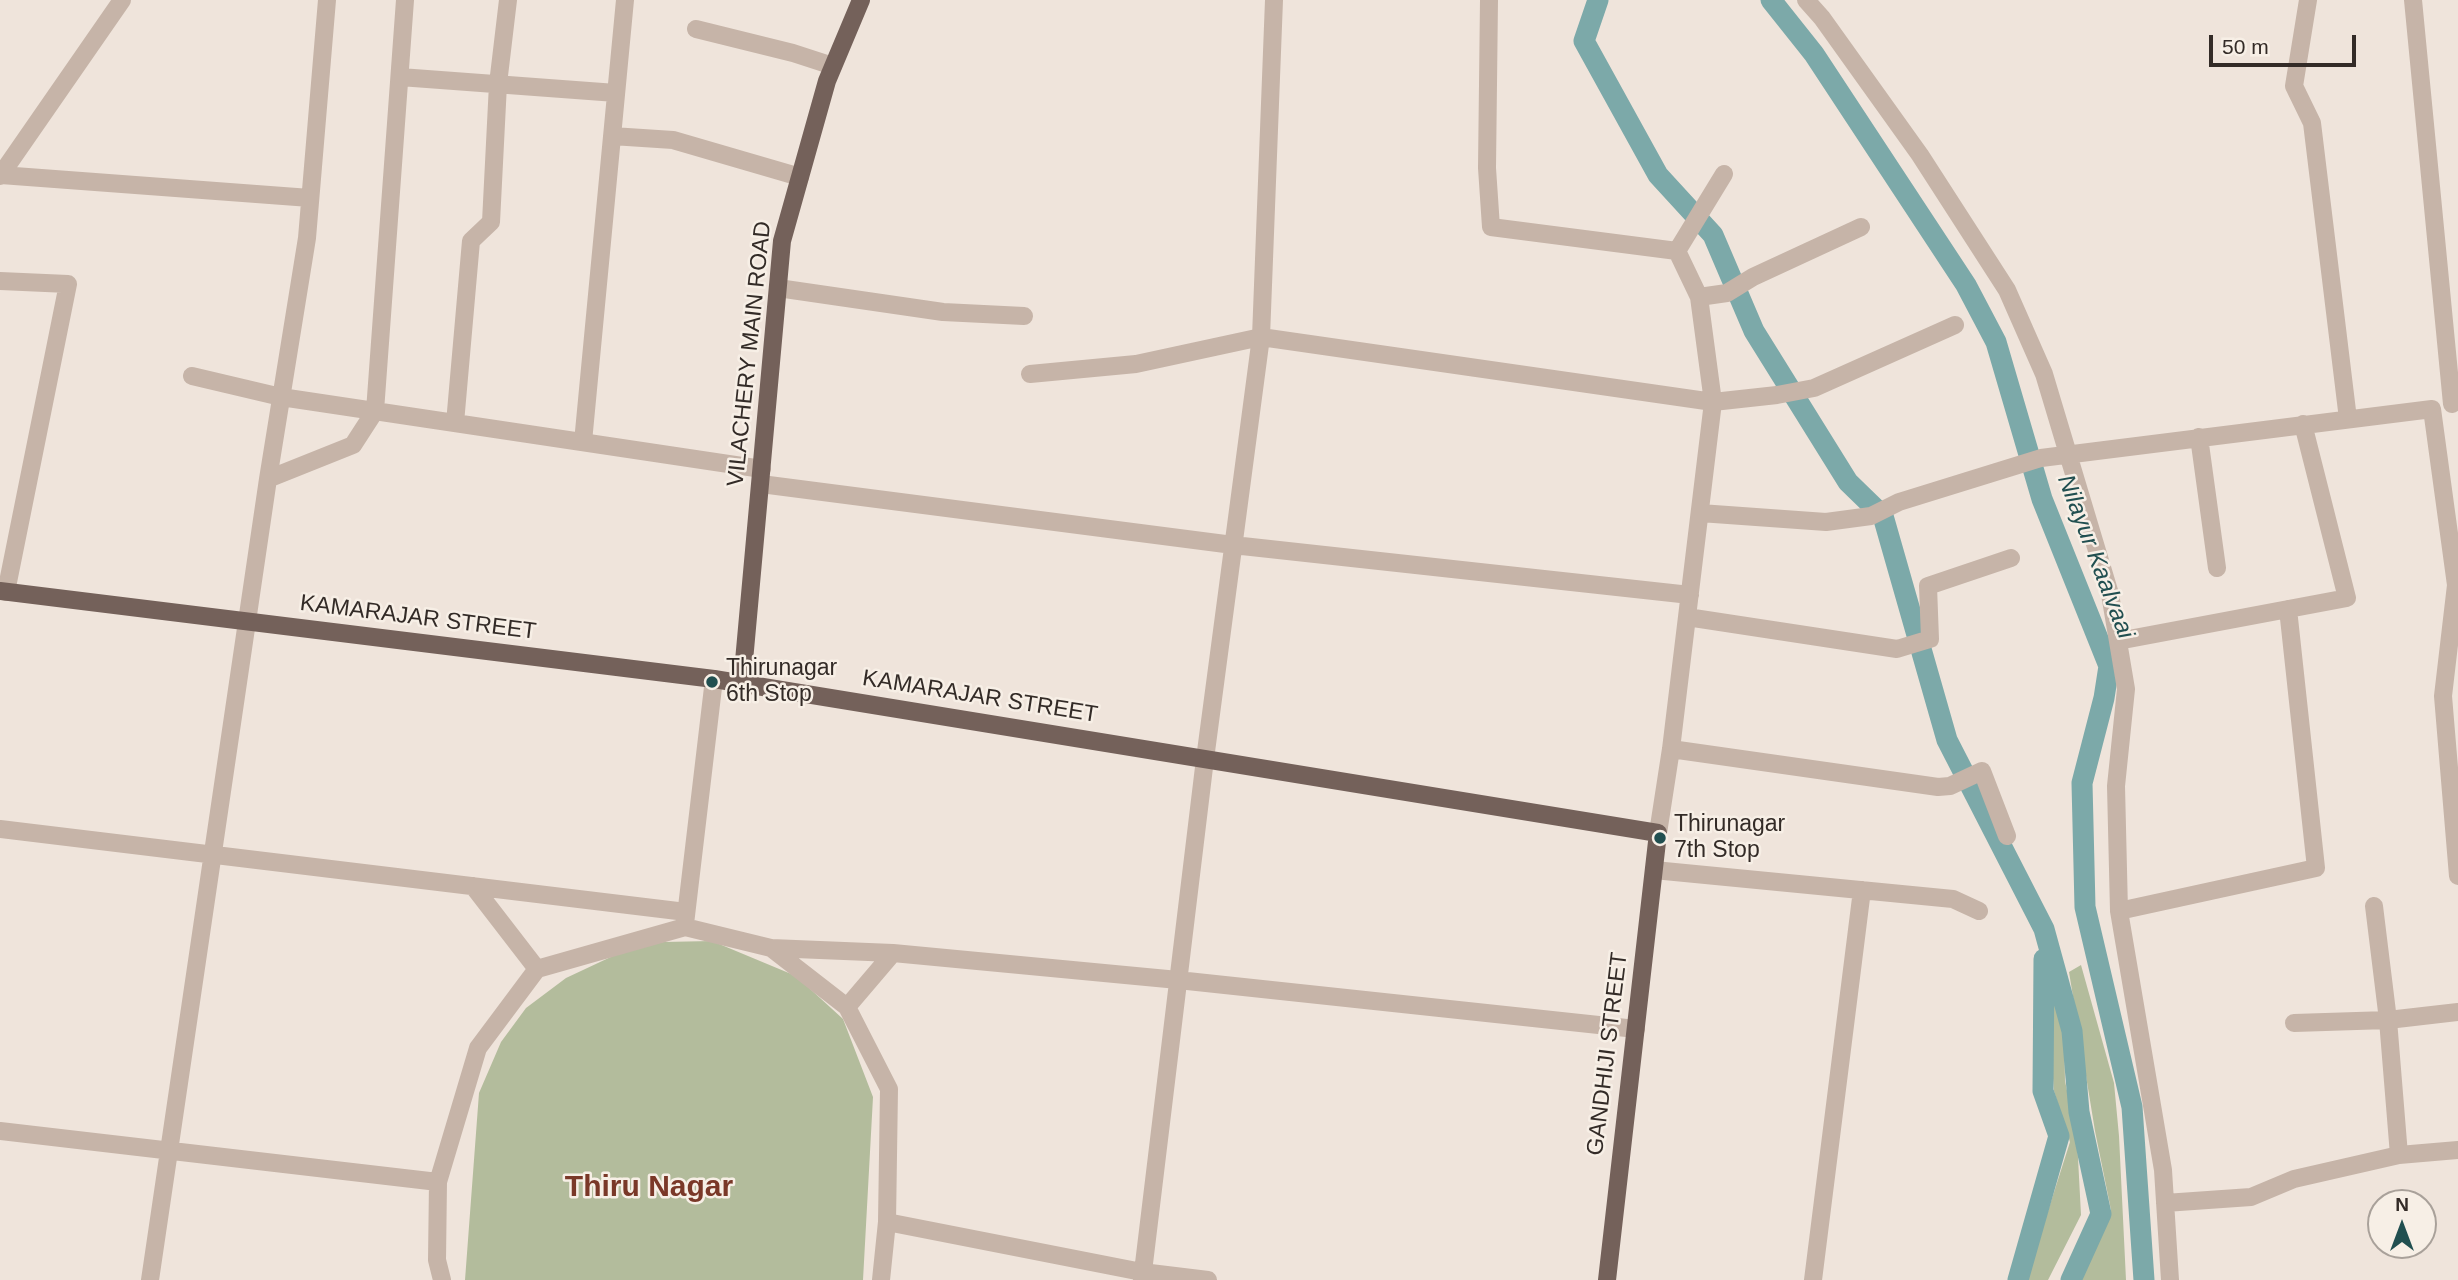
<!DOCTYPE html>
<style>
body{margin:0}
#map{position:relative;width:2458px;height:1280px;overflow:hidden;background:#efe4db;font-family:Helvetica,sans-serif}
canvas{display:block}
.north{position:absolute;left:2367px;top:1189px;width:70px;height:70px;box-sizing:border-box;background:#f7efe6;border:2px solid #a9a19a;border-radius:50%;rotate:0deg;font-size:19px;font-weight:700;line-height:28px;text-align:center;color:#332b27}
.north::after{content:'';display:block;margin:auto;width:24px;height:32px;background:#214f50;clip-path:polygon(50% 0,100% 100%,50% 72%,0 100%)}
.scale{position:absolute;left:2209px;top:35px;width:147px;height:32px;box-sizing:border-box;border:4px solid #332b27;border-top:0;padding-left:9px;font-size:21px;line-height:24px;white-space:nowrap;color:#332b27;-webkit-text-stroke:5px #f7efe6;paint-order:stroke}
</style>
<div id="map">
<canvas width="2458" height="1280"></canvas>
<div class="north">N</div>
<div class="scale">50 m</div>
</div>
<script>
const ctx = document.querySelector('canvas').getContext('2d');
ctx.lineJoin = 'round';
function fillPath(path, color) {
  ctx.fillStyle = color;
  ctx.fill(path, 'evenodd');
}
function poly(rows) {
  const path = new Path2D();
  for (const r of rows) {
    path.moveTo(r[0], r[1]);
    for (let i = 2; i < r.length; i += 2) path.lineTo(r[i], r[i + 1]);
  }
  return path;
}
function stroke(path, color, width, dash) {
  ctx.strokeStyle = color;
  ctx.lineWidth = width;
  ctx.lineCap = dash ? 'butt' : 'round';
  ctx.setLineDash(dash || []);
  ctx.stroke(path);
}
function drawText(font, color, halo, rows, align = 'center') {
  ctx.font = font + ' Helvetica,sans-serif';
  ctx.lineWidth = 5;
  ctx.setLineDash([]);
  ctx.textBaseline = 'middle';
  ctx.strokeStyle = halo;
  ctx.fillStyle = color;
  for (const [text, x, y, turn = 0] of rows) {
    ctx.save();
    ctx.translate(x, y);
    ctx.rotate((+turn || 0) * Math.PI / 180);
    ctx.textAlign = isNaN(turn) ? turn : align;
    if (halo) ctx.strokeText(text, 0, 0);
    ctx.fillText(text, 0, 0);
    ctx.restore();
  }
}
fillPath(poly([
 [712,941,796,976,843,1019,873,1097,863,1280,465,1280,479,1093,501,1042,526,1008,566,978,615,955,663,942],
 [2081,965,2114,1083,2119,1136,2126,1280,2080,1280,2111,1210,2095,1131,2069,972],
 [2054,993,2061,1008,2064,1035,2065,1081,2077,1139,2081,1215,2048,1280,2026,1280,2070,1142,2054,1091,2047,1003]
]), '#b3bc9c');
stroke(poly([
 [1598,0,1584,41,1658,175,1713,235,1754,331,1848,482,1883,516,1947,740,2044,929,2072,1031,2079,1112,2101,1214,2071,1280],
 [1771,0,1814,54,1966,285,1996,342,2042,499,2109,666,2104,698,2082,783,2085,907,2132,1107,2144,1280],
 [2018,1280,2059,1136,2043,1091,2044,959]
]), '#7ca9a9', 21);
stroke(poly([
 [1274,0,1261,337,1713,402,1671,749,1658,833],
 [1489,0,1487,168,1491,227,1677,251,1699,297,1713,402,1777,395,1814,388,1955,325],
 [1806,0,1822,18,1920,155,2007,290,2044,374,2110,594,2126,689,2116,786,2119,911,2163,1170,2170,1280],
 [2308,0,2294,86,2312,123,2348,419],
 [2413,0,2452,404],
 [696,29,793,53,833,66],
 [400,77,616,93],
 [612,136,673,140,800,177],
 [1,175,310,198],
 [0,176,122,0],
 [1677,251,1724,174],
 [0,281,68,284,6,592],
 [778,288,943,312,1024,316],
 [1699,297,1727,293,1753,277,1861,227],
 [1030,374,1136,364,1261,337,1205,759,1142,1280],
 [192,376,281,397,762,469],
 [455,423,471,241,491,222,498,84,508,0],
 [2199,437,2217,568],
 [583,442,625,0],
 [268,479,353,445,375,411,405,0],
 [761,484,1233,545,1690,595],
 [1700,513,1826,522,1871,516,1899,502,2041,458,2432,409,2456,585,2443,696,2458,876],
 [1687,617,1897,649,1930,639,1928,586,2011,558],
 [2118,641,2347,598,2303,424],
 [1671,749,1938,787,1950,786,1982,771,2007,836],
 [0,829,686,912],
 [1654,870,1953,899,1979,911],
 [473,886,537,969],
 [2119,911,2316,868,2288,609],
 [685,924,714,679],
 [771,948,893,953],
 [847,1007,893,953,1178,980,1636,1029],
 [2294,1023,2388,1020,2374,906],
 [0,1131,438,1182],
 [2399,1155,2388,1020,2458,1012],
 [2165,1203,2251,1197,2294,1179,2399,1155,2458,1150],
 [887,1222,1142,1272,1208,1280],
 [150,1280,268,479,307,238,327,0],
 [442,1280,437,1260,438,1182,478,1048,537,969,685,927,771,948,847,1007,889,1089,887,1222,881,1280],
 [1813,1280,1862,890]
]), '#c6b4a8', 18);
stroke(poly([
 [0,591,714,679,1658,833,1607,1280],
 [742,683,782,241,827,81,861,0]
]), '#74615a', 18);
for (const [x, y, r, color] of [
 [712,682,7,"#214f50"],
 [1660,838,7,"#214f50"]
]) {
  const dot = new Path2D();
  dot.arc(x, y, r, 0, 2 * Math.PI);
  ctx.fillStyle = color;
  ctx.fill(dot);
  stroke(dot, '#f7efe6', 2.5);
}
drawText('23px', '#332b27', '#f7efe6', [
 ["VILACHERY MAIN ROAD",750,354,-84],
 ["KAMARAJAR STREET",418,618,7],
 ["KAMARAJAR STREET",980,697,9],
 ["GANDHIJI STREET",1608,1054,-83]
]);
drawText('23px', '#332b27', '#f7efe6', [
 ["Thirunagar",726,669],
 ["6th Stop",726,695],
 ["Thirunagar",1674,825],
 ["7th Stop",1674,851]
], 'left');
drawText('italic 24px', '#214f50', '#f7efe6', [
 ["Nilayur Kaalvaai",2095,557,69]
]);
drawText('bold 30px', '#7a3828', '#f7efe6', [
 ["Thiru Nagar",649,1188]
]);
</script>
